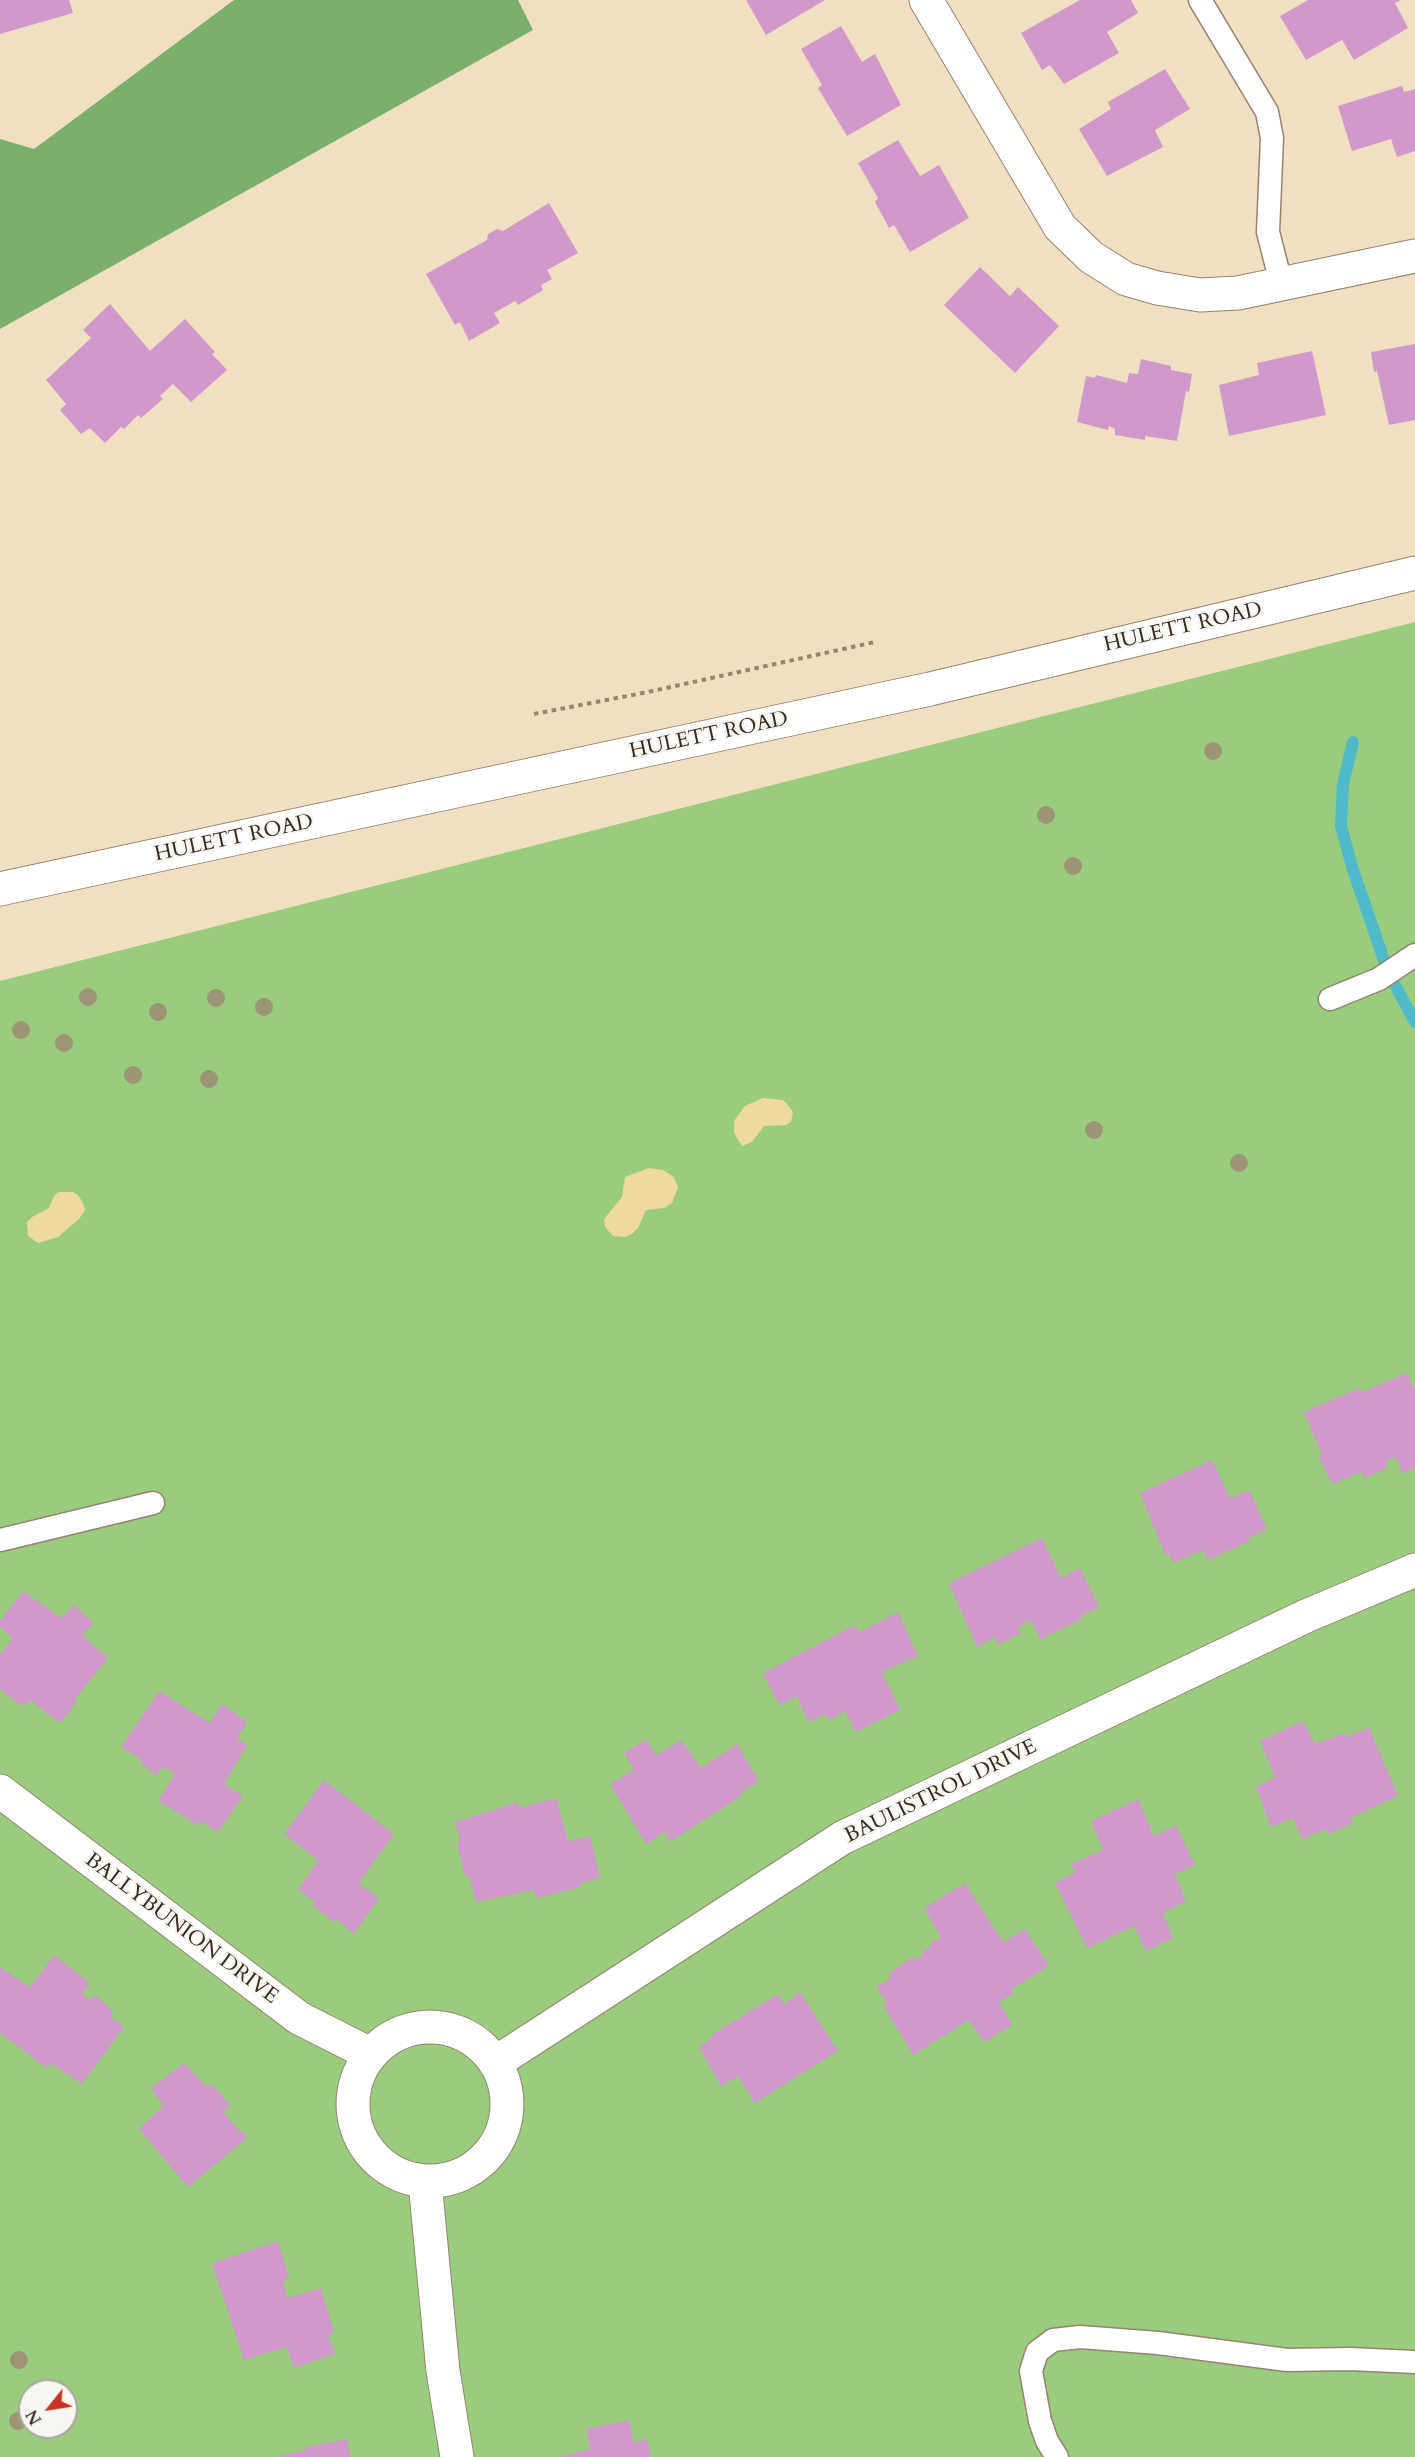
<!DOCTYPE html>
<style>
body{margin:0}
#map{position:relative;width:1415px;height:2457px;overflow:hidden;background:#f1dfc1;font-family:Cardo,serif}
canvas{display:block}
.north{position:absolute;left:18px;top:2379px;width:60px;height:60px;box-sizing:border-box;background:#f6f6f2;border:2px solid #aba49d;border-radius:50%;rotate:240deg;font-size:16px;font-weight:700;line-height:24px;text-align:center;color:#3b2a1e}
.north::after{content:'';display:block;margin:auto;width:21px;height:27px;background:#c8321e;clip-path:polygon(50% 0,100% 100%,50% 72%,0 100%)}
</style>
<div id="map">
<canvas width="1415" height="2457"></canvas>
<div class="north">N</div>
</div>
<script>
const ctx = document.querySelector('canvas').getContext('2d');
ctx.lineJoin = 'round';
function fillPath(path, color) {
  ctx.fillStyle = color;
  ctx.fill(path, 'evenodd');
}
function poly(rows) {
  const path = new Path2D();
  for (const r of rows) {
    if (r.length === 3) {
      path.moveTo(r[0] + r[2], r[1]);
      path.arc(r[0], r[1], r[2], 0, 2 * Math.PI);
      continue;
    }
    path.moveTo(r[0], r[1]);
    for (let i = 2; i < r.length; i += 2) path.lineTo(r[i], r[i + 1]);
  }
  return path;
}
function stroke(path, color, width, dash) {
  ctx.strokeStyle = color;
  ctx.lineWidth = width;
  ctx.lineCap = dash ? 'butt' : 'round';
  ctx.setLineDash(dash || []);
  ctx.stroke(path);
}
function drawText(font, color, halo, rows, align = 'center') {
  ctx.font = font + ' Cardo,serif';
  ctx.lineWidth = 4.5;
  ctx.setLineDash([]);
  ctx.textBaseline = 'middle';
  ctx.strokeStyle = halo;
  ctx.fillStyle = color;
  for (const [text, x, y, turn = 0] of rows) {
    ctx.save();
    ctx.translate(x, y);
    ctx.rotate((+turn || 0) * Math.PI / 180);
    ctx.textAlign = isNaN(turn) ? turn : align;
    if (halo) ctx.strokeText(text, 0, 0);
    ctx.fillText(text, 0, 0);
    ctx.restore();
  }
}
fillPath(poly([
 [1415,622,1415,2457,0,2457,0,981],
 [30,2391,66,2391,66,2427,30,2427]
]), '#99cc7d');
fillPath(poly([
 [234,0,518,0,533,30,0,329,0,139,34,149]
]), '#7ab06c');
fillPath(poly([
 [763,1098,783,1100,787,1104,793,1112,791,1122,786,1125,764,1126,752,1142,742,1146,734,1133,734,1121,745,1106],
 [649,1168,663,1170,674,1177,678,1187,674,1198,672,1203,664,1208,646,1210,638,1228,632,1234,625,1237,613,1236,605,1227,604,1219,622,1197,625,1177],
 [59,1192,73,1192,78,1195,83,1203,85,1210,79,1219,58,1237,38,1243,28,1236,27,1222,32,1217,49,1208,54,1196]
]), '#eeda9e');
stroke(poly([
 [1353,742,1343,784,1341,826,1353,870,1384,960],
 [1395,985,1415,1022]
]), '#4fbbca', 12);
fillPath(poly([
 [0,0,69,0,73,13,0,34],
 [746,0,825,0,766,35],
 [1080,0,1131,0,1138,13,1107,32,1119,53,1064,84,1050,65,1042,70,1021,33],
 [1308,0,1401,0,1395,3,1408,28,1354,60,1342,40,1306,60,1280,16],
 [841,26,862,62,875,54,901,105,847,136,818,88,822,85,801,49],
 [1165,69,1190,109,1155,130,1163,147,1107,176,1079,129,1111,109,1108,102],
 [1402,86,1404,92,1415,89,1415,151,1397,157,1391,139,1352,151,1338,106],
 [898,140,920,176,939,165,969,218,910,252,894,225,889,228,875,202,878,198,858,163],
 [549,203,578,253,547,270,552,279,541,285,543,290,518,305,515,301,494,313,500,323,469,341,460,322,455,325,426,274,487,240,488,234,497,229,503,231],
 [980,267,1010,296,1018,287,1059,326,1015,373,944,305],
 [110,304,150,351,185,319,215,352,212,354,227,370,191,402,173,384,160,396,163,399,141,418,138,415,124,429,121,427,105,443,90,428,81,434,60,410,66,404,46,380,91,338,83,330],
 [1415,344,1415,420,1389,425,1377,371,1374,372,1371,352],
 [1312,351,1326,415,1229,436,1219,385,1259,375,1257,363],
 [1141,359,1171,366,1171,370,1192,374,1189,392,1186,391,1177,441,1145,436,1145,440,1115,435,1115,429,1109,426,1108,430,1077,422,1086,376,1095,378,1096,375,1127,383,1129,373,1138,374],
 [1407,1373,1415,1391,1415,1468,1403,1473,1395,1457,1385,1462,1388,1468,1364,1478,1361,1472,1332,1484,1319,1457,1322,1455,1304,1412,1359,1388,1362,1392],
 [1212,1460,1230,1498,1249,1490,1267,1529,1248,1538,1250,1541,1208,1560,1203,1550,1173,1563,1168,1553,1165,1555,1140,1493],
 [1042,1538,1061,1578,1080,1568,1099,1607,1081,1616,1082,1619,1040,1639,1031,1620,1018,1627,1021,1633,998,1645,995,1637,977,1647,949,1583],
 [23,1591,62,1618,73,1605,94,1623,82,1635,108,1658,75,1699,77,1702,60,1723,30,1700,27,1705,23,1702,21,1706,0,1689,0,1654,13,1638,0,1627,0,1621],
 [898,1612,918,1656,882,1672,900,1710,856,1732,845,1711,829,1720,826,1714,808,1722,797,1696,779,1705,763,1673,855,1625,860,1632],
 [159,1691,210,1723,222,1704,247,1722,237,1738,247,1745,224,1784,243,1796,218,1832,200,1821,198,1825,158,1801,175,1773,163,1767,156,1775,142,1765,140,1759,121,1747],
 [1303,1721,1315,1744,1344,1733,1346,1737,1369,1727,1398,1796,1350,1818,1353,1823,1329,1834,1325,1829,1302,1839,1293,1818,1271,1827,1256,1787,1275,1777,1260,1741],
 [646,1739,656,1755,681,1740,701,1768,737,1744,759,1781,741,1792,741,1796,670,1842,665,1832,646,1844,610,1784,634,1770,624,1753],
 [324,1780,394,1834,359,1883,379,1898,354,1934,338,1920,334,1922,313,1906,315,1902,298,1890,318,1860,284,1834],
 [556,1798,568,1841,590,1836,600,1878,581,1883,581,1887,537,1898,533,1890,476,1902,469,1876,465,1876,457,1843,460,1841,455,1822,518,1802,519,1808],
 [1138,1799,1154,1836,1176,1825,1195,1865,1175,1874,1186,1901,1163,1913,1173,1938,1146,1951,1134,1926,1087,1948,1055,1883,1075,1872,1071,1864,1103,1850,1091,1821],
 [965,1883,1003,1942,1025,1929,1049,1966,1011,1989,1014,1993,999,2002,1012,2025,984,2042,969,2020,913,2055,883,2005,887,2003,876,1987,890,1979,889,1973,913,1957,914,1961,923,1955,922,1951,930,1948,929,1945,941,1937,924,1908],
 [54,1955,90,1983,82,1994,90,1999,95,1995,113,2011,110,2016,124,2027,82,2084,52,2064,45,2067,0,2033,0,1967,30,1987],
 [800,1992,838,2051,755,2103,738,2076,721,2086,699,2047,712,2038,711,2035,778,1994,784,2004],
 [184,2063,207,2087,211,2084,222,2095,230,2106,223,2111,240,2132,242,2130,247,2138,188,2187,139,2129,163,2106,151,2088],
 [278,2241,289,2278,283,2280,287,2298,321,2288,334,2332,328,2335,335,2354,294,2368,287,2347,244,2360,212,2263],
 [629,2420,634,2442,647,2439,651,2457,559,2457,590,2449,586,2429],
 [347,2439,350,2457,275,2457,306,2450,305,2447]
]), '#d199cb');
const service = poly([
 [1200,0,1267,112,1272,138,1268,232,1281,283],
 [1330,999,1379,979,1415,955],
 [0,1540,153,1503],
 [1057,2457,1047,2441,1040,2421,1031,2371,1037,2352,1053,2340,1080,2337,1158,2343,1287,2360,1350,2359,1415,2362]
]);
const minor = poly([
 [926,0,1060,227,1091,257,1126,279,1157,288,1200,295,1238,293,1415,256],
 [0,1791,299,2018,370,2054],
 [430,2104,77],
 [495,2063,842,1838,1306,1616,1415,1570],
 [425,2182,443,2371,457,2457]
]);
const tertiary = poly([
 [0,889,930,689,1415,573]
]);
stroke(service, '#968470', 25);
stroke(minor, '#968470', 35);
stroke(tertiary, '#968470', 35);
stroke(poly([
 [534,714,648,692,875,642]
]), '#968470', 4, [4.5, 4.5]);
stroke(service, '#fff', 22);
stroke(minor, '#fff', 33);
stroke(tertiary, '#fff', 33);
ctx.fillStyle = '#9c9677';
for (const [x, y] of [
 [1213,751],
 [1046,815],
 [1073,866],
 [88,997],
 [216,998],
 [264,1007],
 [158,1012],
 [21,1030],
 [64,1043],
 [133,1075],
 [209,1079],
 [1094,1130],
 [1239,1163],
 [19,2360],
 [18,2421]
]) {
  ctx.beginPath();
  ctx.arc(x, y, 9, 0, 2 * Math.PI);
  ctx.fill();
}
drawText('21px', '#3b2a1e', '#f6f6f2', [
 ["HULETT ROAD",1183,628,-13],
 ["HULETT ROAD",709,736,-12],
 ["HULETT ROAD",234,839,-12],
 ["BAULISTROL DRIVE",941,1792,-26],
 ["BALLYBUNION DRIVE",181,1929,37]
]);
</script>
